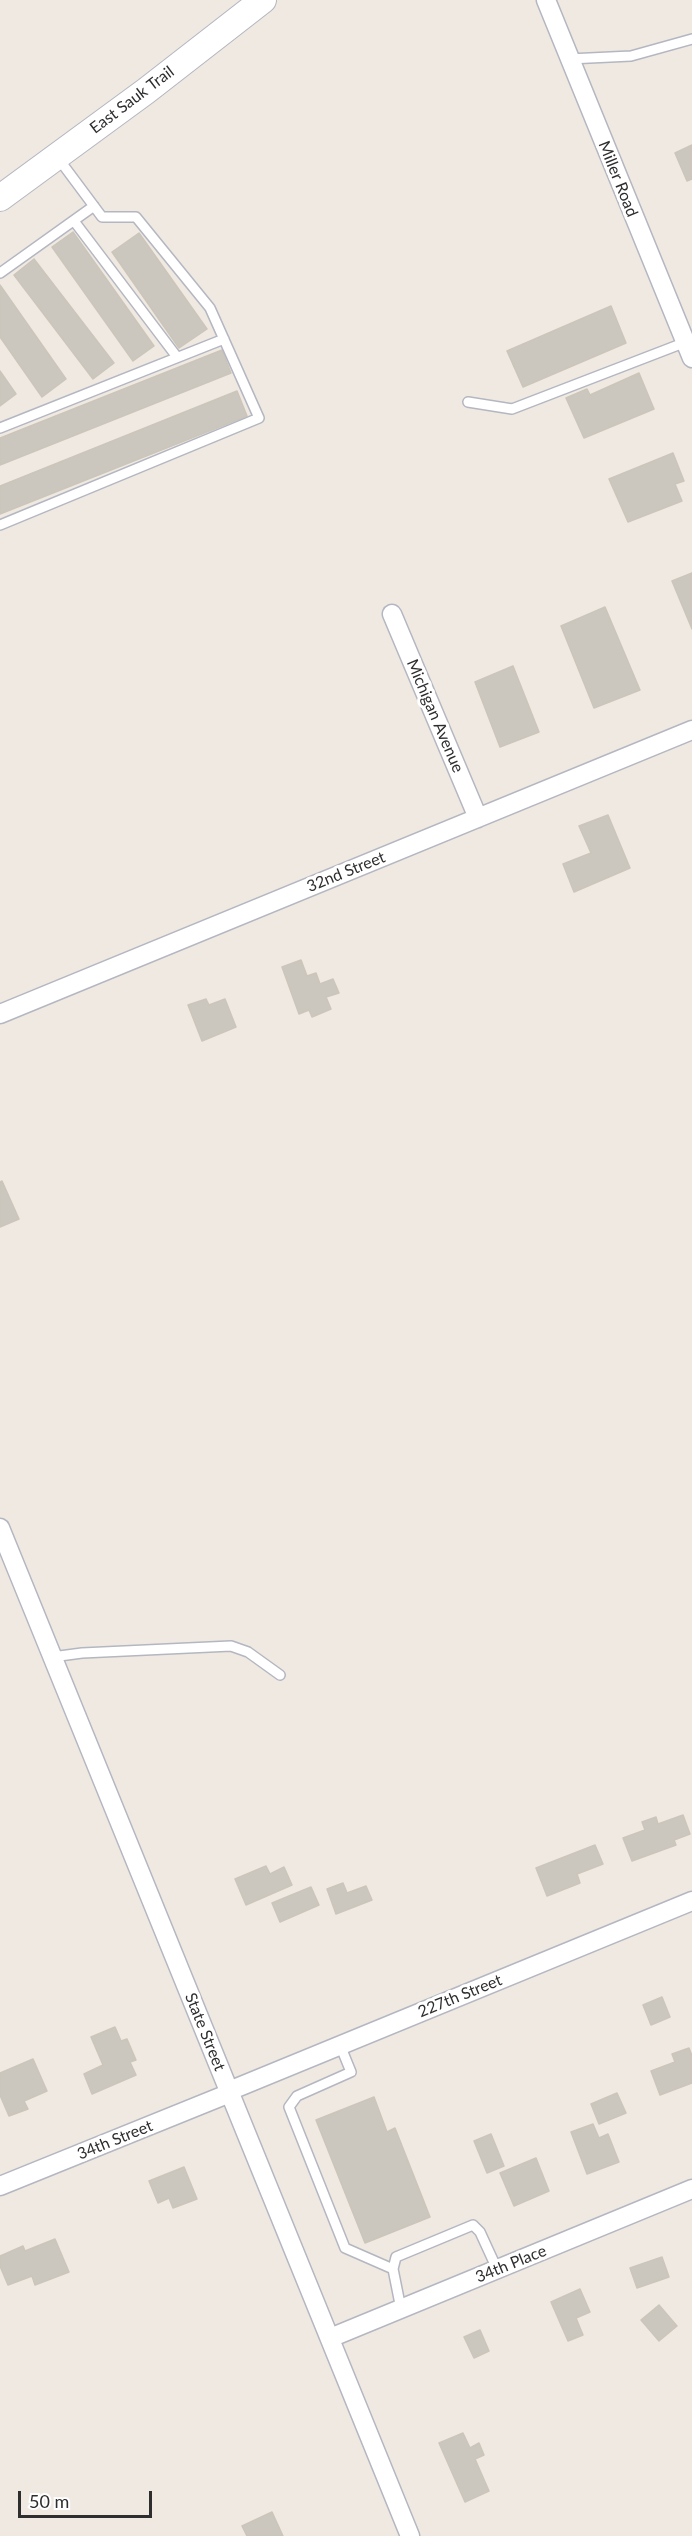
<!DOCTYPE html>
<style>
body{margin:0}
#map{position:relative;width:692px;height:2536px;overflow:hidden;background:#efe9e1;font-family:Lato,sans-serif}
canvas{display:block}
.scale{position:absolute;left:18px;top:2491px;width:134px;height:27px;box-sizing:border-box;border:3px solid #2e2e2e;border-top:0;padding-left:8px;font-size:18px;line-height:21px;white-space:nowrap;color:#2e2e2e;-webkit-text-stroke:4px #fff;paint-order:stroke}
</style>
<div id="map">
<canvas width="692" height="2536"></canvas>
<div class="scale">50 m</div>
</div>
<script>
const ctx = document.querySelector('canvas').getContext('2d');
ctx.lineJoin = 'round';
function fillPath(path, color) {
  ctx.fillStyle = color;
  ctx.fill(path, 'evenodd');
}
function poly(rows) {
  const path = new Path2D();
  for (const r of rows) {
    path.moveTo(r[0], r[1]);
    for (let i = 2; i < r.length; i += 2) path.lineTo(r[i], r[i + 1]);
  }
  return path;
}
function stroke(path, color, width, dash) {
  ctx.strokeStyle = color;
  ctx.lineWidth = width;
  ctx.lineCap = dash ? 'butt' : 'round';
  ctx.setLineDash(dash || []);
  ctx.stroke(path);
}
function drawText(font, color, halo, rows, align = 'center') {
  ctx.font = font + ' Lato,sans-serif';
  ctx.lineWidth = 6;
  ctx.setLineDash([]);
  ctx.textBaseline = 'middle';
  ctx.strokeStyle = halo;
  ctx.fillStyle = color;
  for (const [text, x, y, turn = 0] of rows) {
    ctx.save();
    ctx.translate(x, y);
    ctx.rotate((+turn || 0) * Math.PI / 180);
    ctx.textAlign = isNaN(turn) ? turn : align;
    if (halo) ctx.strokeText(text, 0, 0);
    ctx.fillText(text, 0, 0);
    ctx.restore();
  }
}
const building = poly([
 [692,145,692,179,687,181,675,153,692,145],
 [73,232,154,346,133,361,52,247,73,232],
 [139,233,207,329,179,348,112,252,139,233],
 [34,259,114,363,93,379,14,275,34,259],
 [0,285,66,379,42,397,0,337,0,285],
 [611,306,626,343,523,387,507,351,611,306],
 [222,350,231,373,0,465,0,438,222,350],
 [0,371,16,394,0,406,0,371],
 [639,373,654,409,584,438,566,398,587,389,590,395,639,373],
 [237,391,247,416,0,514,0,486,237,391],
 [673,453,684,481,675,484,682,501,628,522,609,479,673,453],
 [692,573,692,629,672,581,692,573],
 [605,607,640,690,594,708,561,626,605,607],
 [513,666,539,732,500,747,475,682,513,666],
 [608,815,630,868,574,892,563,864,591,853,579,826,608,815],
 [301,960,307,976,316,973,320,984,333,979,339,993,326,997,331,1009,312,1017,309,1010,299,1014,282,967,301,960],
 [206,999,209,1005,225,999,236,1027,202,1041,188,1005,206,999],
 [2,1181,19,1219,0,1227,0,1182,2,1181],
 [683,1815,690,1834,674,1840,676,1845,632,1861,623,1838,645,1830,642,1822,656,1817,658,1824,683,1815],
 [595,1845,603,1864,577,1874,580,1883,547,1896,536,1868,595,1845],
 [266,1866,270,1874,284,1867,292,1885,246,1905,235,1879,266,1866],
 [343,1883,347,1893,366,1886,372,1900,336,1914,327,1889,343,1883],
 [311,1887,319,1905,280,1922,272,1903,311,1887],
 [662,1997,670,2017,651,2025,643,2005,662,1997],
 [115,2027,121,2041,127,2039,136,2060,130,2062,136,2075,92,2094,84,2074,103,2065,91,2037,115,2027],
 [689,2048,692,2056,692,2083,660,2095,651,2071,675,2062,672,2054,689,2048],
 [33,2059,47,2091,24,2101,28,2109,9,2116,0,2095,0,2073,33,2059],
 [617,2093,626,2113,599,2124,591,2104,617,2093],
 [374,2097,387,2132,395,2128,430,2217,365,2243,316,2120,374,2097],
 [593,2124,599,2138,608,2134,619,2162,587,2174,571,2132,593,2124],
 [491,2134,504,2166,487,2173,474,2141,491,2134],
 [536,2158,549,2191,514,2206,500,2173,536,2158],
 [184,2167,197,2199,173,2208,169,2198,158,2203,149,2181,184,2167],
 [55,2239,69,2272,35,2285,32,2276,8,2285,0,2266,0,2256,23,2246,25,2251,55,2239],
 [662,2257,669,2277,637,2288,630,2268,662,2257],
 [580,2289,590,2312,576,2318,583,2335,568,2341,551,2302,580,2289],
 [659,2305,677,2326,659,2341,641,2320,659,2305],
 [480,2330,489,2351,474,2358,464,2337,480,2330],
 [463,2433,470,2448,479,2443,484,2455,475,2459,489,2491,465,2502,439,2443,463,2433],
 [272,2512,283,2536,247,2536,242,2526,272,2512]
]);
fillPath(building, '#cbc7bf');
stroke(building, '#cbc5ba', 1.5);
const lane = poly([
 [569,59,631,56,692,39],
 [74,221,177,357],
 [0,273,94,206],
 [468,402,512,409,686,342],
 [0,428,224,339],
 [0,525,259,418,210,308,136,217,102,217,58,158],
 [52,1657,82,1653,231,1646,248,1652,280,1675],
 [340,2045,351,2072,297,2096,289,2107,345,2248,393,2269],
 [401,2309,393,2269,396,2257,473,2225,480,2232,497,2269]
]);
const street = poly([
 [546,0,692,358],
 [392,614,478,818],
 [0,1014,692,730],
 [0,1528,410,2536],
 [229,2091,692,1901],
 [0,2186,230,2093],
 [330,2338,692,2189]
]);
const secondary = poly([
 [0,198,146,91,263,0]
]);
stroke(lane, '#b4b7c1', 12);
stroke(street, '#b4b7c1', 21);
stroke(secondary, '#b4b7c1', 28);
stroke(lane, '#fff', 9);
stroke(street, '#fff', 18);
stroke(secondary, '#fff', 26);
drawText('16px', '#2e2e2e', '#fff', [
 ["East Sauk Trail",132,100,-37],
 ["Miller Road",618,179,68],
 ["Michigan Avenue",435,716,67],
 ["32nd Street",346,872,-22],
 ["227th Street",460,1996,-22],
 ["State Street",205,2032,68],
 ["34th Street",115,2140,-22],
 ["34th Place",511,2264,-22]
]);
</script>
